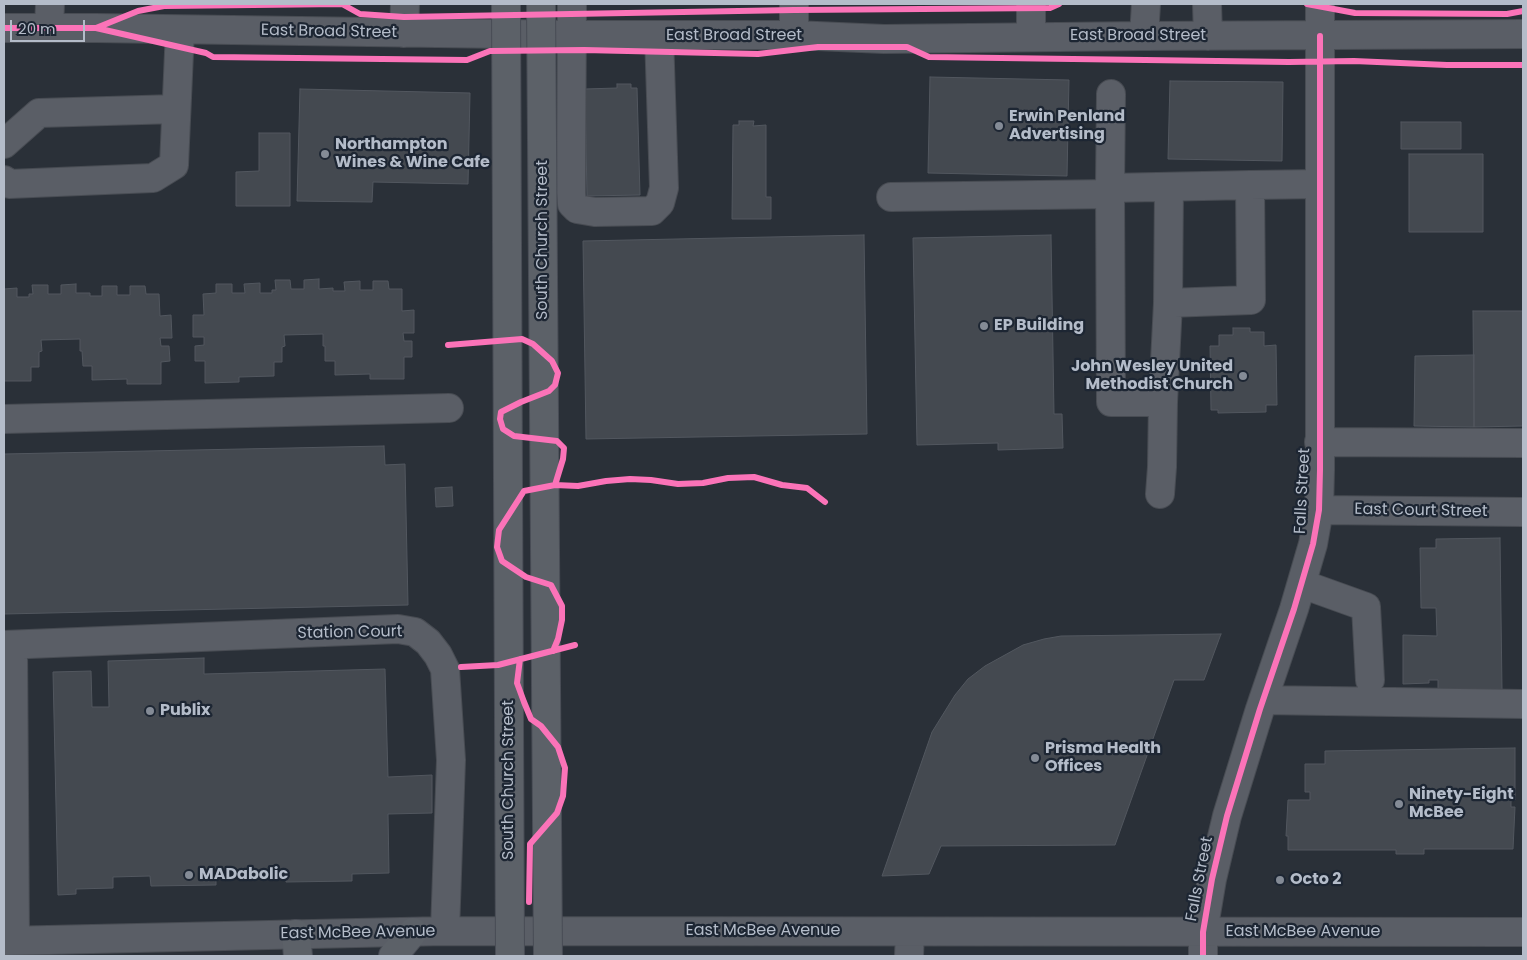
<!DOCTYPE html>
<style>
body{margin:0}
#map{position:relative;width:1527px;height:960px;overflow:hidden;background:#2a3038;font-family:Poppins,sans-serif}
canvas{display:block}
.frame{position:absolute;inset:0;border:5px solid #b4bcc9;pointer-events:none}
.scale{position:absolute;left:10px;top:20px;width:75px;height:22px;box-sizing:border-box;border:2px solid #b4bcc9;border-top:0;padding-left:6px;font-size:15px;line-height:18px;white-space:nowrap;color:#b4bcc9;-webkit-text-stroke:4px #1d2633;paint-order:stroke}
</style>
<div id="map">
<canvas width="1527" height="960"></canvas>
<div class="frame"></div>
<div class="scale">20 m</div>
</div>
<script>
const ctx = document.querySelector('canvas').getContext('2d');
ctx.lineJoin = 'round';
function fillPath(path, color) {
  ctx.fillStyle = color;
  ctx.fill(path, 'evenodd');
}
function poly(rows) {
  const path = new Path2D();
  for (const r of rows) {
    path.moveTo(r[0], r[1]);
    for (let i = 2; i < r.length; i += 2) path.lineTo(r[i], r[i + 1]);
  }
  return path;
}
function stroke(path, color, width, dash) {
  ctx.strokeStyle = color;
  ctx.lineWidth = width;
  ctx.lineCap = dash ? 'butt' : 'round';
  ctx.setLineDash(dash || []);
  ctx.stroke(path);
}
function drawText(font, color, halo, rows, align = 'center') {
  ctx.font = font + ' Poppins,sans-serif';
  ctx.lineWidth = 4.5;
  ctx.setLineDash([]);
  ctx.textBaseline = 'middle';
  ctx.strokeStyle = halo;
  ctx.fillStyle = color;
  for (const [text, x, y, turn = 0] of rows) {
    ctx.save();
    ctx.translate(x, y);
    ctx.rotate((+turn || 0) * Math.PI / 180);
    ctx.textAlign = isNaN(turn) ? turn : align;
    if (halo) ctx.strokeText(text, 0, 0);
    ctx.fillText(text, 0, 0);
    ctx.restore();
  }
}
const building = poly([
 [930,77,1069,80,1067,176,928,173,930,77],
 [1170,81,1283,82,1282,161,1168,159,1170,81],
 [617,84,631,84,631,88,637,88,640,195,587,196,585,89,617,88,617,84],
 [300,89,470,93,468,184,373,182,372,202,297,201,300,89],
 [739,121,754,121,753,126,766,125,766,197,771,197,771,219,732,219,733,125,739,125,739,121],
 [1401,122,1461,122,1461,149,1401,149,1401,122],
 [259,133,290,133,290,206,236,206,236,172,259,171,259,133],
 [1409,154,1483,154,1483,232,1409,232,1409,154],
 [864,235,867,434,586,439,583,241,864,235],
 [1051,235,1054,414,1062,414,1063,448,998,450,998,443,917,445,913,238,1051,235],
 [319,279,319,289,333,288,333,291,345,291,344,282,360,281,360,290,373,290,373,281,388,281,389,289,402,289,402,311,414,310,414,333,403,333,404,341,412,341,412,357,404,357,404,379,370,379,370,374,335,375,335,361,325,361,325,346,323,346,323,334,284,335,285,346,282,347,282,362,274,362,274,376,239,377,239,382,205,383,205,361,195,361,195,346,204,345,204,337,193,337,193,315,204,315,203,294,216,293,216,284,232,284,232,293,245,293,244,284,260,283,260,293,272,293,272,290,276,290,275,280,290,280,291,289,304,289,304,280,319,279],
 [76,284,76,293,90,293,90,296,102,296,102,286,117,286,117,295,130,295,130,286,145,286,146,294,159,294,160,316,171,315,172,338,160,338,161,346,169,346,170,361,161,362,161,384,127,384,127,379,92,380,92,366,83,366,82,351,80,351,80,339,41,340,42,351,39,352,39,367,31,367,31,381,4,381,4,289,17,288,17,297,29,297,29,294,33,294,32,285,48,285,48,294,61,294,61,285,76,284],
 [1473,311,1523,311,1523,426,1474,427,1473,311],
 [1233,328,1250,328,1250,332,1264,332,1264,346,1276,345,1277,405,1266,405,1266,412,1218,413,1218,410,1211,410,1210,346,1219,346,1219,335,1233,335,1233,328],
 [1474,355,1474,427,1414,426,1415,356,1474,355],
 [384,446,385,465,405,464,408,605,4,614,4,454,384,446],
 [452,487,453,506,436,507,435,488,452,487],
 [1500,538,1502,690,1438,691,1438,680,1429,680,1429,683,1403,684,1403,635,1437,636,1436,608,1421,608,1420,548,1436,548,1436,539,1500,538],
 [1221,634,1204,680,1174,680,1115,845,941,846,929,874,882,876,932,732,955,695,968,679,985,666,1023,645,1044,639,1061,636,1221,634],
 [204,658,204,674,385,669,388,777,432,775,432,813,388,814,389,873,352,874,352,881,286,882,286,874,216,876,216,885,151,886,150,876,113,877,113,888,76,889,76,894,58,895,53,672,91,671,92,707,109,707,108,661,204,658],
 [1515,748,1515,800,1511,801,1511,807,1515,807,1513,849,1424,849,1424,854,1396,854,1396,850,1288,850,1288,836,1286,836,1288,800,1310,800,1310,792,1305,792,1305,764,1325,764,1325,751,1515,748]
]);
fillPath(building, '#444950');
stroke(building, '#52575f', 1);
const minor = poly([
 [572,4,571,193,572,204,577,209,595,212,652,211,660,203,664,188,659,35],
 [794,4,794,35],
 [1031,4,1031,37],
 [1207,4,1208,36],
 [4,28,96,28,573,35,794,35,884,39,1144,36,1523,34],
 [49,28,50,4],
 [404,33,405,4],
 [1144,36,1146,4],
 [4,144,39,113,176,109],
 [4,180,9,184,153,178,174,165,180,30],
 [1250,185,1110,188,1111,402,1163,402,1168,303,1251,300,1250,185,1320,184],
 [1110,188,1111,94],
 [891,197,1111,194],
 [1168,303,1169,187],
 [4,419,449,408],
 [1319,442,1523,443],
 [1160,494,1162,467,1163,402],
 [1319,510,1523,512],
 [1302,584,1366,607,1370,680],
 [4,645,398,629,415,632,428,642,438,655,445,669,451,760,445,931],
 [13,645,15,940],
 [1263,700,1523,704],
 [4,941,445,931,1523,932],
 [909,956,910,932],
 [1203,956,1203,932,1212,879,1227,816,1260,709,1294,609,1313,544,1319,510,1320,470,1320,4]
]);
const major = poly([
 [296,934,298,956],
 [393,956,413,932]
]);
stroke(minor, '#484c53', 30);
stroke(major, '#484c55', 30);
stroke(minor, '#5a5e66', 28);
stroke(major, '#5c6168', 28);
const majorBridge = poly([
 [506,4,510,956],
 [541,4,548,956]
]);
stroke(majorBridge, '#484c55', 30, []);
stroke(majorBridge, '#5c6168', 28);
stroke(poly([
 [1307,4,1355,13,1507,14,1523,11],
 [4,28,96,28,206,53,213,57,467,60,490,51,584,50,758,54,818,47,907,47,929,57,1289,62,1354,61,1447,65,1523,65],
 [96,28,138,11,164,6,342,4,360,14,404,17,794,10,1050,8,1059,4],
 [448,345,522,339,533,344,552,361,558,373,555,385,549,391,521,402,501,412,500,419,503,429,514,436,557,441,564,448,563,459,555,485,524,491,499,530,497,547,502,561,526,577,551,585,562,606,562,620,558,639,553,651],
 [555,485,578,486,606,481,630,479,651,480,678,484,703,483,728,478,754,477,782,485,807,488,825,502],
 [520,659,517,683,524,702,531,719,541,726,558,747,565,768,563,796,557,813,530,844,529,902],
 [461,667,498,665,575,645],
 [1203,956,1203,932,1212,879,1227,816,1260,709,1294,609,1313,544,1319,510,1320,470,1320,36]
]), '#fb73b8', 6);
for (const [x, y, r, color] of [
 [999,126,5,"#848b96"],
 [325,154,5,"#848b96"],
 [984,326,5,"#848b96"],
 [1243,376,5,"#848b96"],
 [150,711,5,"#848b96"],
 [1035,758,5,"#848b96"],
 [1399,804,5,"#848b96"],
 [189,875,5,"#848b96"],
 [1280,880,5,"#848b96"]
]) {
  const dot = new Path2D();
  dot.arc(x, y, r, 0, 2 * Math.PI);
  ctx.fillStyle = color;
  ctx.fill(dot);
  stroke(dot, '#1d2633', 2);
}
drawText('16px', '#b4bcc9', '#1d2633', [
 ["East Broad Street",329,32,1],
 ["East Broad Street",734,36],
 ["East Broad Street",1138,36],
 ["South Church Street",543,240,-90],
 ["Falls Street",1303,491,-87],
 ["East Court Street",1421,511,1],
 ["Station Court",350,633,-1],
 ["South Church Street",509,780,-90],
 ["Falls Street",1200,879,-79],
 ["East McBee Avenue",763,931],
 ["East McBee Avenue",1303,932],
 ["East McBee Avenue",358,933,-1]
]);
drawText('bold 16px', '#b4bcc9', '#1d2633', [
 ["Erwin Penland",1009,117],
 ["Advertising",1009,135],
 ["Northampton",335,145],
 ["Wines & Wine Cafe",335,163],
 ["EP Building",994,326],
 ["John Wesley United",1233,367,"right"],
 ["Methodist Church",1233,385,"right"],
 ["Publix",160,711],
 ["Prisma Health",1045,749],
 ["Offices",1045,767],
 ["Ninety-Eight",1409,795],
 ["McBee",1409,813],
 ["MADabolic",199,875],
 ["Octo 2",1290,880]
], 'left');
</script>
